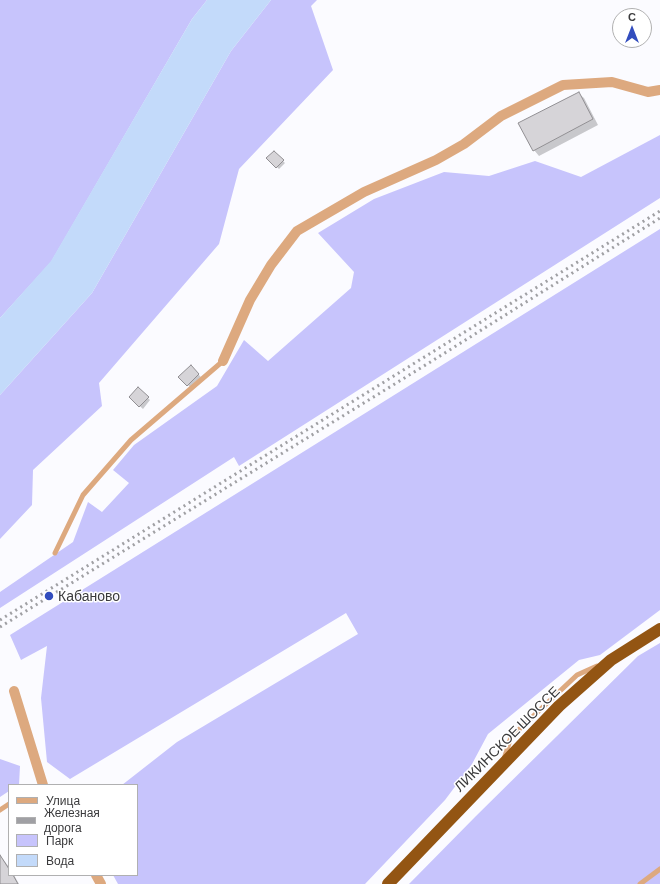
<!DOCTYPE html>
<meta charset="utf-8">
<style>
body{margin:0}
#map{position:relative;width:660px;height:884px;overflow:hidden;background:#fbfbff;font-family:Barlow,sans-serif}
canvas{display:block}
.legend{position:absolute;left:8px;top:784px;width:130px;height:92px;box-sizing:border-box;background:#fff;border:1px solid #b0b0b1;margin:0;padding:5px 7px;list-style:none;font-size:12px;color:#3a3a3c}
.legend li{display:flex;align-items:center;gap:8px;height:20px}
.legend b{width:20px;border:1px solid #b0b0b1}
.north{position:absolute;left:612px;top:8px;width:40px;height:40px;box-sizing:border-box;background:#fff;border:1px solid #b0b0b1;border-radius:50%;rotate:0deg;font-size:11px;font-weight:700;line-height:16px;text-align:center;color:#3a3a3c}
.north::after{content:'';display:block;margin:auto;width:14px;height:18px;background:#324dbe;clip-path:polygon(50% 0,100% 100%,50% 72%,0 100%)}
</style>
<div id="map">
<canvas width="660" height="884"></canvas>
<ul class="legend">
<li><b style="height:5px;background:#dda97f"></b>Улица</li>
<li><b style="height:5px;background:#a0a0a4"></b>Железная дорога</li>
<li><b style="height:11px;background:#c7c4fc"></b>Парк</li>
<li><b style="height:11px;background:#c3dafa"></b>Вода</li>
</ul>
<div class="north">С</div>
</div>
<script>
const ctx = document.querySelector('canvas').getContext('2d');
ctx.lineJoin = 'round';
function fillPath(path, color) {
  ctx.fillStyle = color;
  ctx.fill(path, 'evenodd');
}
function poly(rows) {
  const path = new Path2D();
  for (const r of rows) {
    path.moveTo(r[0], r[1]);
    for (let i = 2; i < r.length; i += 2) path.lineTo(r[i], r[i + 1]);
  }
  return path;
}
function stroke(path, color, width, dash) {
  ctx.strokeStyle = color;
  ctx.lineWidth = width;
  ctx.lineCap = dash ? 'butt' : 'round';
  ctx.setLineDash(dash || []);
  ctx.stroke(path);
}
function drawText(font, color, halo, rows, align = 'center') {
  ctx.font = font + ' Barlow,sans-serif';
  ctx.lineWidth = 3;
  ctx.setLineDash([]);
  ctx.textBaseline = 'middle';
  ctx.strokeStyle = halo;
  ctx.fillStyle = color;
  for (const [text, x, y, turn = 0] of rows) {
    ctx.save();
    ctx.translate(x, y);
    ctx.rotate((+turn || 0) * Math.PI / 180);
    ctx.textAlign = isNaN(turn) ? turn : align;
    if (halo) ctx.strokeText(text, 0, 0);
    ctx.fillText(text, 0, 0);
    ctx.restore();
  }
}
fillPath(poly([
 [0,0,207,0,192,19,51,262,0,318],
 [271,0,317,0,311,6,333,70,239,169,219,244,99,383,102,406,33,470,32,505,0,539,0,395,92,293,231,51],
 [660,135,660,198,239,466,234,457,0,608,0,592,73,542,88,502,102,512,129,483,113,470,134,445,217,386,244,340,268,361,351,288,354,272,318,233,374,199,444,172,489,176,535,161,581,177],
 [660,229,660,610,600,655,579,660,488,734,472,764,445,800,365,884,118,884,113,875,137,875,137,785,122,785,177,742,358,634,346,613,70,779,47,762,41,698,47,646,21,660,10,635],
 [660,643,660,884,409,884,476,816,638,656],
 [0,759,20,766,19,785,9,785,9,791,0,797]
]), '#c7c4fc');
fillPath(poly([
 [207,0,271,0,231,51,92,293,0,395,0,318,51,261,192,19]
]), '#c3dafa');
fillPath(poly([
 [578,93,584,98,598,125,539,156,534,150],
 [274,152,285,163,279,169,268,158],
 [191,367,201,377,190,387,180,377],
 [138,389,150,400,143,409,130,397],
 [0,855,9,867,9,875,14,875,19,884,0,884]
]), '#0003');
const building = poly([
 [579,92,593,119,533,151,518,123,579,92],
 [274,151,284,160,276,168,266,158,274,151],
 [191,365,199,374,187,386,178,377,191,365],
 [138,387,149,397,139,407,129,397,138,387],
 [0,855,9,869,9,875,13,875,18,884,0,884,0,855]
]);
fillPath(building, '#d6d4d8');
stroke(building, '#918f93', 1);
stroke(poly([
 [55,553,83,495,131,440,223,361],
 [504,759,511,737,577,675,597,666],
 [0,810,9,804],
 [640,884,660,869]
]), '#dda97f', 5);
stroke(poly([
 [223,361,250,300,271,265,297,231,364,192,436,160,464,144,501,116,563,85,612,82,648,92,660,90],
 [14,691,43,785],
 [96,875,101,884]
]), '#dda97f', 10);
stroke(poly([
 [388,884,559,706,611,660,660,629]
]), '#935513', 12);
stroke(poly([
 [0,620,660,211],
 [0,627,432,361,660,218]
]), '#a0a0a4', 3, [2, 4]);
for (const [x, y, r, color] of [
 [49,596,5,"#324dbe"]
]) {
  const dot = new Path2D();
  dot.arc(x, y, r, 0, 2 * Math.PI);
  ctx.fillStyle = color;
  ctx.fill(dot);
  stroke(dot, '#fff', 1.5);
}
drawText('14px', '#3a3a3c', '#fff', [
 ["Кабаново",58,596]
], 'left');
drawText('14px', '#3a3a3c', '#fff', [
 ["ЛИКИНСКОЕ ШОССЕ",507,739,-45]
]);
</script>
